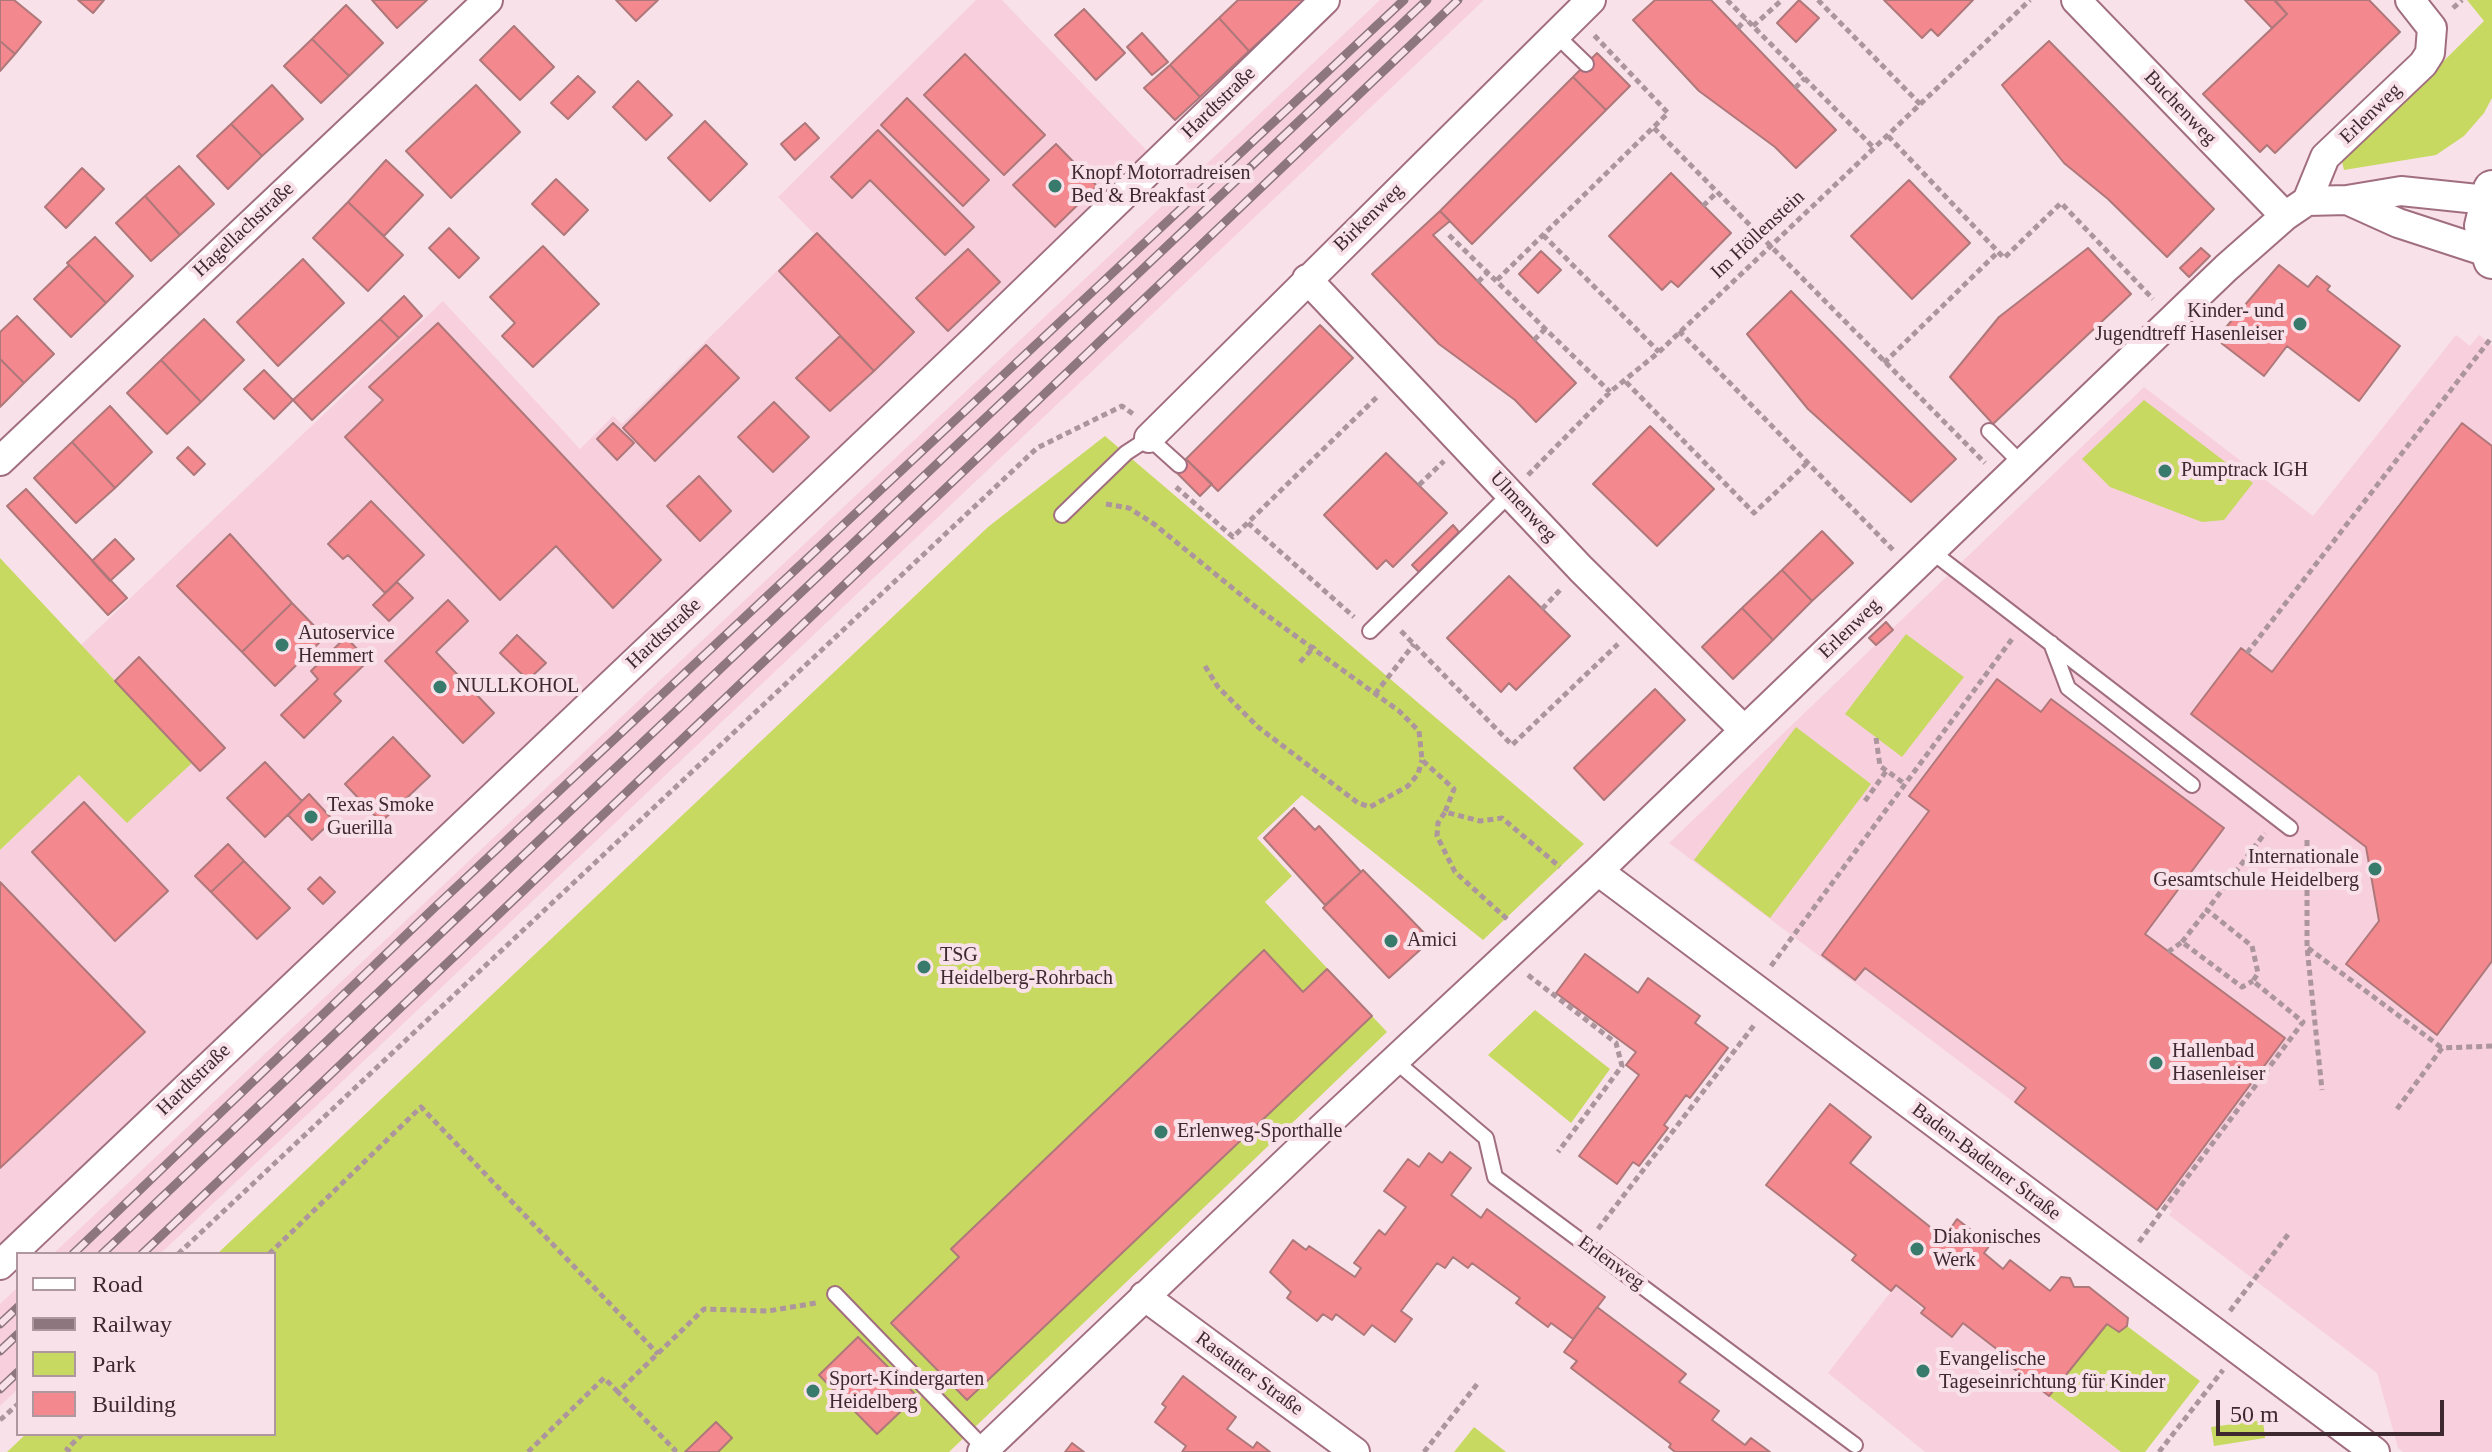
<!DOCTYPE html>
<meta charset="utf-8">
<style>
body{margin:0}
#map{position:relative;width:2492px;height:1452px;overflow:hidden;background:#f8e1e8;font-family:Georgia,serif}
canvas{display:block}
.legend{position:absolute;left:16px;top:1252px;width:260px;height:184px;box-sizing:border-box;background:#f8e1e8;border:2px solid #ae979f;margin:0;padding:10px 14px;list-style:none;font-size:24px;color:#3f2931}
.legend li{display:flex;align-items:center;gap:16px;height:40px}
.legend b{width:40px;border:2px solid #ae979f}
.scale{position:absolute;left:2216px;top:1400px;width:228px;height:36px;box-sizing:border-box;border:4px solid #3f2931;border-top:0;padding-left:10px;font-size:24px;line-height:28px;white-space:nowrap;color:#3f2931;-webkit-text-stroke:6px #f8e1e8;paint-order:stroke}
</style>
<div id="map">
<canvas width="2492" height="1452"></canvas>
<ul class="legend">
<li><b style="height:10px;background:#fff"></b>Road</li>
<li><b style="height:10px;background:#8d767e"></b>Railway</li>
<li><b style="height:22px;background:#c7d961"></b>Park</li>
<li><b style="height:22px;background:#f4888f"></b>Building</li>
</ul>
<div class="scale">50 m</div>
</div>
<script>
const ctx = document.querySelector('canvas').getContext('2d');
ctx.lineJoin = 'round';
function fillPath(path, color) {
  ctx.fillStyle = color;
  ctx.fill(path, 'evenodd');
}
function poly(rows) {
  const path = new Path2D();
  for (const r of rows) {
    path.moveTo(r[0], r[1]);
    for (let i = 2; i < r.length; i += 2) path.lineTo(r[i], r[i + 1]);
  }
  return path;
}
function stroke(path, color, width, dash) {
  ctx.strokeStyle = color;
  ctx.lineWidth = width;
  ctx.lineCap = dash ? 'butt' : 'round';
  ctx.setLineDash(dash || []);
  ctx.stroke(path);
}
function drawText(font, color, halo, rows, align = 'center') {
  ctx.font = font + ' Georgia,serif';
  ctx.lineWidth = 8;
  ctx.setLineDash([]);
  ctx.textBaseline = 'middle';
  ctx.strokeStyle = halo;
  ctx.fillStyle = color;
  for (const [text, x, y, turn = 0] of rows) {
    ctx.save();
    ctx.translate(x, y);
    ctx.rotate((+turn || 0) * Math.PI / 180);
    ctx.textAlign = isNaN(turn) ? turn : align;
    if (halo) ctx.strokeText(text, 0, 0);
    ctx.fillText(text, 0, 0);
    ctx.restore();
  }
}
fillPath(poly([
 [976,0,1002,0,1149,153,0,1248,0,850,79,775,192,763,81,645,443,301,580,449,613,416,622,424,814,234,778,197],
 [1380,0,1484,0,160,1254,53,1254],
 [2456,335,2470,346,2479,335,2492,345,2492,1452,2403,1452,2398,1448,2377,1373,2169,1215,2172,1211,2163,1203,2157,1210,1669,843,2144,387,2313,516],
 [1896,1285,1952,1337,1963,1323,2016,1364,2014,1368,2121,1452,1925,1452,1828,1373],
 [18,1287,18,1389,0,1406,0,1304]
]), '#f8d0dd');
fillPath(poly([
 [2467,0,2492,0,2492,98,2484,113,2464,136,2436,155,2344,170,2342,162,2484,21],
 [2144,400,2253,483,2224,520,2202,522,2110,487,2082,459],
 [1105,436,1584,844,1483,940,1302,795,1257,838,1292,876,1265,902,1387,1032,949,1452,7,1452,26,1434,274,1434,274,1254,217,1254,988,527],
 [0,558,192,763,127,823,79,775,0,850],
 [1906,634,1964,677,1902,757,1845,714],
 [1796,727,1871,784,1770,918,1694,860],
 [1535,1010,1610,1069,1571,1123,1488,1055],
 [2107,1324,2119,1332,2127,1326,2200,1381,2145,1452,2121,1452,2049,1396],
 [2263,1420,2265,1438,2214,1446,2211,1427],
 [1474,1427,1506,1452,1454,1452]
]), '#c7d961');
const building = poly([
 [0,0,14,0,41,22,15,54,0,41,0,0],
 [78,0,104,0,93,13,78,0],
 [372,0,427,0,397,28,372,0],
 [616,0,658,0,636,21,616,0],
 [1238,0,1305,0,1249,51,1219,18,1238,0],
 [1655,0,1711,0,1836,130,1796,168,1775,147,1699,91,1633,20,1655,0],
 [1799,0,1819,18,1796,42,1777,23,1799,0],
 [1884,0,1973,0,1938,36,1931,29,1922,38,1884,0],
 [2245,0,2274,0,2287,14,2272,28,2245,0],
 [2275,0,2369,0,2400,32,2275,153,2267,145,2260,152,2203,94,2287,14,2275,0],
 [346,5,383,43,349,76,312,39,346,5],
 [1084,9,1125,53,1096,80,1055,35,1084,9],
 [1219,18,1249,51,1200,97,1170,65,1219,18],
 [514,26,554,67,520,100,480,60,514,26],
 [1142,33,1168,62,1152,75,1127,47,1142,33],
 [312,39,349,76,321,103,284,66,312,39],
 [0,41,15,54,0,71,0,41],
 [2049,41,2214,209,2167,257,2108,199,2064,163,2002,85,2049,41],
 [1597,53,1630,86,1606,110,1573,77,1597,53],
 [965,54,1045,135,1004,175,924,95,965,54],
 [1170,65,1200,97,1175,120,1144,88,1170,65],
 [578,76,595,92,568,119,551,103,578,76],
 [1573,77,1606,110,1472,244,1440,211,1573,77],
 [638,81,672,115,646,140,613,107,638,81],
 [272,85,303,119,262,156,231,124,272,85],
 [476,85,520,132,451,198,406,151,476,85],
 [907,98,989,180,963,206,881,125,907,98],
 [705,121,747,164,710,201,668,158,705,121],
 [805,123,819,138,795,160,781,144,805,123],
 [231,124,262,156,228,189,197,156,231,124],
 [878,130,974,227,945,255,870,180,852,198,831,177,878,130],
 [1056,144,1097,186,1055,227,1013,185,1056,144],
 [386,160,423,195,384,236,348,202,386,160],
 [179,166,214,204,180,235,145,196,179,166],
 [82,168,104,189,66,228,45,207,82,168],
 [1671,173,1731,233,1678,287,1671,281,1662,290,1609,236,1671,173],
 [556,179,588,210,564,235,532,204,556,179],
 [1909,180,1970,243,1912,299,1851,236,1909,180],
 [145,196,180,235,151,261,116,223,145,196],
 [348,202,403,255,368,291,313,238,348,202],
 [1440,211,1450,221,1433,235,1576,383,1536,422,1515,400,1439,344,1372,274,1440,211],
 [449,228,479,258,459,278,429,248,449,228],
 [817,233,914,332,874,371,779,271,817,233],
 [95,237,133,276,106,303,67,263,95,237],
 [543,246,599,304,533,367,502,336,515,323,490,297,543,246],
 [2088,248,2131,294,1993,424,1950,377,1999,317,2088,248],
 [2201,248,2210,256,2189,277,2180,268,2201,248],
 [968,249,1000,282,948,331,916,298,968,249],
 [1541,251,1561,270,1538,293,1519,274,1541,251],
 [303,259,344,303,278,366,237,322,303,259],
 [69,265,106,303,71,337,34,299,69,265],
 [2279,265,2308,287,2317,276,2330,286,2327,290,2400,346,2359,401,2287,346,2264,376,2216,339,2279,265],
 [1791,291,1956,459,1911,502,1808,409,1747,334,1791,291],
 [404,296,422,316,399,338,380,319,404,296],
 [17,316,54,354,24,383,0,359,0,332,17,316],
 [204,319,244,360,201,402,161,360,204,319],
 [380,319,399,338,312,420,293,400,380,319],
 [438,323,661,560,613,608,556,546,500,600,345,437,383,400,369,387,438,323],
 [1320,325,1353,358,1218,491,1186,459,1320,325],
 [840,336,874,371,830,411,796,378,840,336],
 [706,345,739,378,655,461,623,428,706,345],
 [0,359,24,383,0,407,0,359],
 [161,360,201,402,167,434,127,393,161,360],
 [264,370,293,400,274,419,244,389,264,370],
 [774,402,809,437,773,472,738,437,774,402],
 [110,406,152,452,115,488,72,442,110,406],
 [613,423,634,443,617,460,597,439,613,423],
 [2462,423,2492,446,2492,961,2437,1035,2346,964,2379,921,2366,847,2191,714,2241,648,2272,672,2462,423],
 [1650,426,1714,489,1657,546,1593,484,1650,426],
 [72,442,115,488,76,523,34,478,72,442],
 [188,447,205,464,194,475,177,458,188,447],
 [1386,453,1447,513,1393,567,1386,560,1377,569,1324,515,1386,453],
 [1186,459,1212,484,1200,496,1174,470,1186,459],
 [699,476,731,511,700,541,667,506,699,476],
 [26,489,127,598,108,615,7,506,26,489],
 [371,501,424,555,385,593,348,555,343,559,328,544,371,501],
 [1453,525,1459,532,1419,572,1412,565,1453,525],
 [1822,531,1853,563,1812,601,1782,570,1822,531],
 [230,534,292,603,242,652,177,586,230,534],
 [115,539,134,559,110,581,92,561,115,539],
 [1782,570,1812,601,1773,640,1742,608,1782,570],
 [1509,576,1570,636,1516,690,1509,683,1501,692,1447,638,1509,576],
 [397,582,413,598,389,621,373,605,397,582],
 [448,600,468,621,436,652,494,713,463,743,385,661,448,600],
 [292,603,325,637,275,686,242,652,292,603],
 [1742,608,1773,640,1733,679,1702,647,1742,608],
 [1886,622,1893,630,1876,645,1869,638,1886,622],
 [517,635,546,663,528,680,500,653,517,635],
 [346,637,368,661,334,694,341,701,304,738,281,715,318,679,311,671,346,637],
 [139,657,225,748,200,771,115,681,139,657],
 [1997,679,2041,712,2051,699,2224,828,2145,934,2285,1038,2157,1210,2015,1102,2026,1088,1865,968,1855,980,1822,955,1929,811,1909,796,1997,679],
 [1655,689,1685,720,1604,800,1574,768,1655,689],
 [393,737,430,776,381,822,345,784,393,737],
 [265,762,302,801,265,837,227,798,265,762],
 [309,794,333,820,312,840,288,815,309,794],
 [84,802,168,891,115,941,32,852,84,802],
 [1294,808,1315,830,1319,826,1361,872,1325,905,1264,838,1294,808],
 [228,844,244,861,211,892,195,876,228,844],
 [244,861,290,908,257,939,211,892,244,861],
 [1363,870,1431,940,1389,978,1323,908,1363,870],
 [320,877,335,892,323,904,308,889,320,877],
 [0,882,145,1032,0,1168,0,882],
 [1264,950,1303,992,1327,969,1372,1016,967,1400,891,1323,959,1257,951,1249,1264,950],
 [1585,954,1638,993,1648,978,1700,1016,1695,1023,1728,1048,1690,1098,1686,1095,1664,1125,1668,1128,1639,1166,1633,1162,1617,1184,1579,1156,1639,1075,1626,1065,1636,1052,1556,993,1585,954],
 [1830,1104,1871,1137,1850,1163,1944,1238,1957,1219,1990,1245,1984,1253,2003,1269,2010,1260,2050,1291,2061,1277,2070,1278,2074,1287,2089,1287,2128,1318,2127,1326,2119,1332,2107,1324,2049,1396,2013,1368,2016,1364,1963,1323,1952,1337,1921,1313,1925,1308,1896,1285,1891,1291,1852,1260,1856,1255,1766,1185,1830,1104],
 [1450,1152,1471,1168,1451,1195,1481,1218,1487,1209,1605,1297,1573,1339,1551,1323,1548,1327,1516,1303,1520,1298,1472,1263,1468,1268,1453,1257,1445,1268,1437,1263,1401,1311,1412,1319,1395,1342,1372,1325,1364,1335,1336,1314,1332,1320,1323,1314,1317,1321,1287,1298,1291,1292,1270,1272,1293,1240,1306,1250,1309,1246,1355,1277,1361,1268,1354,1263,1379,1230,1385,1235,1406,1207,1384,1191,1408,1159,1419,1167,1429,1153,1442,1163,1450,1152],
 [1597,1307,1686,1374,1679,1382,1719,1411,1712,1420,1745,1445,1751,1438,1770,1452,1675,1452,1669,1447,1671,1444,1571,1368,1577,1361,1564,1352,1597,1307],
 [858,1337,917,1396,877,1434,819,1375,858,1337],
 [1183,1376,1236,1417,1227,1429,1253,1448,1257,1442,1270,1452,1182,1452,1186,1446,1155,1422,1166,1407,1162,1404,1183,1376],
 [716,1422,732,1438,718,1452,685,1452,716,1422],
 [1072,1443,1084,1452,1065,1452,1072,1443]
]);
fillPath(building, '#f4888f');
stroke(building, '#ae787a', 2);
const service = poly([
 [1556,35,1586,64],
 [1989,431,2022,464],
 [1062,515,1126,453,1149,438,1179,465],
 [1931,551,2290,828],
 [1370,631,1510,494],
 [2051,643,2068,688,2192,785],
 [1394,1060,1486,1138,1495,1177,1855,1445],
 [835,1294,985,1449]
]);
const minor = poly([
 [2076,0,2285,216],
 [2347,200,2398,223,2487,252],
 [2307,201,2325,157,2423,64,2430,53,2432,28,2410,0],
 [1307,279,1581,569,1744,730],
 [1149,438,1591,0],
 [0,461,488,0],
 [1598,871,2375,1452],
 [0,1265,976,338,1325,0],
 [1144,1296,1355,1452],
 [982,1452,1320,1130,1598,871,2226,268,2285,216,2307,201,2347,200,2401,191,2487,200]
]);
const tertiary = poly([
 [2492,189,2483,226,2492,260]
]);
stroke(service, '#a16e80', 18);
stroke(minor, '#a16e80', 32);
stroke(tertiary, '#a16e80', 40);
stroke(poly([
 [1727,0,1874,148],
 [1818,0,1921,105],
 [2453,8,2462,0],
 [1753,26,1782,0],
 [1738,28,1746,19],
 [1795,88,1805,78],
 [1654,128,1985,463],
 [1888,136,2004,258,2061,203,2153,299],
 [1703,206,1716,193],
 [1449,235,1610,392],
 [1543,235,1659,352],
 [1497,280,1668,113,1593,34],
 [1478,282,1488,272],
 [1679,331,1894,551],
 [1534,340,1546,328],
 [1884,363,1998,252],
 [1626,382,1754,513,1807,463],
 [1528,475,1610,392,1659,352,2030,0],
 [1419,485,1444,461],
 [1176,487,1233,537,1378,396],
 [1106,504,1129,508,1154,524,1257,608,1399,711,1419,731,1422,760,1454,789,1445,812],
 [1248,523,1354,617],
 [1542,609,1560,590],
 [1401,631,1512,745,1618,644],
 [2247,653,2492,337],
 [1300,662,1315,646],
 [1205,666,1218,687,1258,727,1358,803,1370,807,1408,786,1418,774,1422,760],
 [1375,694,1414,644],
 [1876,738,1880,766,1905,784],
 [1865,801,1887,770],
 [2307,840,2307,947,2322,1090],
 [1507,919,1455,872,1437,836,1438,823,1445,812,1480,821,1502,818,1560,867],
 [2182,942,2207,910],
 [2308,948,2442,1048],
 [2168,952,2182,942,2242,987,2253,981],
 [1771,966,2012,639],
 [1528,975,1616,1043,1622,1066,1558,1152],
 [2397,1109,2442,1048,2492,1046],
 [1598,1229,1755,1024],
 [2139,1242,2303,1022,2253,981,2258,973,2252,946,2207,910,2265,833],
 [178,1254,1037,448,1122,406,1133,414],
 [269,1254,421,1107,658,1354],
 [2230,1311,2290,1232],
 [0,1420,18,1404],
 [70,1452,67,1449,82,1434],
 [528,1452,604,1378,618,1392],
 [673,1452,675,1450,618,1392,704,1309,768,1311,816,1303],
 [1424,1452,1478,1383],
 [2159,1452,2223,1370]
]), '#ac959d', 5, [6, 4]);
stroke(service, '#fff', 14);
stroke(minor, '#fff', 28);
stroke(tertiary, '#fff', 36);
const rail = poly([
 [73,1254,434,908,1404,0],
 [102,1254,1427,0],
 [142,1254,1458,0],
 [0,1324,18,1307],
 [0,1351,18,1334],
 [0,1389,18,1372]
]);
stroke(rail, '#8d767e', 9);
stroke(rail, '#f8e1e8', 6, [18]);
for (const [x, y, r, color] of [
 [1055,186,8,"#387a6b"],
 [2300,324,8,"#387a6b"],
 [2165,471,8,"#387a6b"],
 [282,645,8,"#387a6b"],
 [440,687,8,"#387a6b"],
 [311,817,8,"#387a6b"],
 [2375,869,8,"#387a6b"],
 [1391,941,8,"#387a6b"],
 [924,967,8,"#387a6b"],
 [2156,1063,8,"#387a6b"],
 [1161,1132,8,"#387a6b"],
 [1917,1249,8,"#387a6b"],
 [1923,1371,8,"#387a6b"],
 [813,1391,8,"#387a6b"]
]) {
  const dot = new Path2D();
  dot.arc(x, y, r, 0, 2 * Math.PI);
  ctx.fillStyle = color;
  ctx.fill(dot);
  stroke(dot, '#f8e1e8', 3);
}
drawText('20px', '#3f2931', '#f8e1e8', [
 ["Hardtstraße",1219,103,-44],
 ["Buchenweg",2180,108,46],
 ["Erlenweg",2371,114,-44],
 ["Birkenweg",1369,218,-44],
 ["Hagellachstraße",244,230,-43],
 ["Im Höllenstein",1758,235,-43],
 ["Ulmenweg",1523,507,47],
 ["Erlenweg",1850,629,-44],
 ["Hardtstraße",664,634,-43],
 ["Hardtstraße",194,1080,-44],
 ["Baden-Badener Straße",1986,1162,37],
 ["Erlenweg",1611,1263,36],
 ["Rastatter Straße",1249,1374,36]
]);
drawText('20px', '#3f2931', '#f8e1e8', [
 ["Knopf Motorradreisen",1071,174],
 ["Bed & Breakfast",1071,197],
 ["Kinder- und",2284,312,"right"],
 ["Jugendtreff Hasenleiser",2284,335,"right"],
 ["Pumptrack IGH",2181,471],
 ["Autoservice",298,634],
 ["Hemmert",298,657],
 ["NULLKOHOL",456,687],
 ["Texas Smoke",327,806],
 ["Guerilla",327,829],
 ["Internationale",2359,858,"right"],
 ["Gesamtschule Heidelberg",2359,881,"right"],
 ["Amici",1407,941],
 ["TSG",940,956],
 ["Heidelberg-Rohrbach",940,979],
 ["Hallenbad",2172,1052],
 ["Hasenleiser",2172,1075],
 ["Erlenweg-Sporthalle",1177,1132],
 ["Diakonisches",1933,1238],
 ["Werk",1933,1261],
 ["Evangelische",1939,1360],
 ["Tageseinrichtung für Kinder",1939,1383],
 ["Sport-Kindergarten",829,1380],
 ["Heidelberg",829,1403]
], 'left');
</script>
